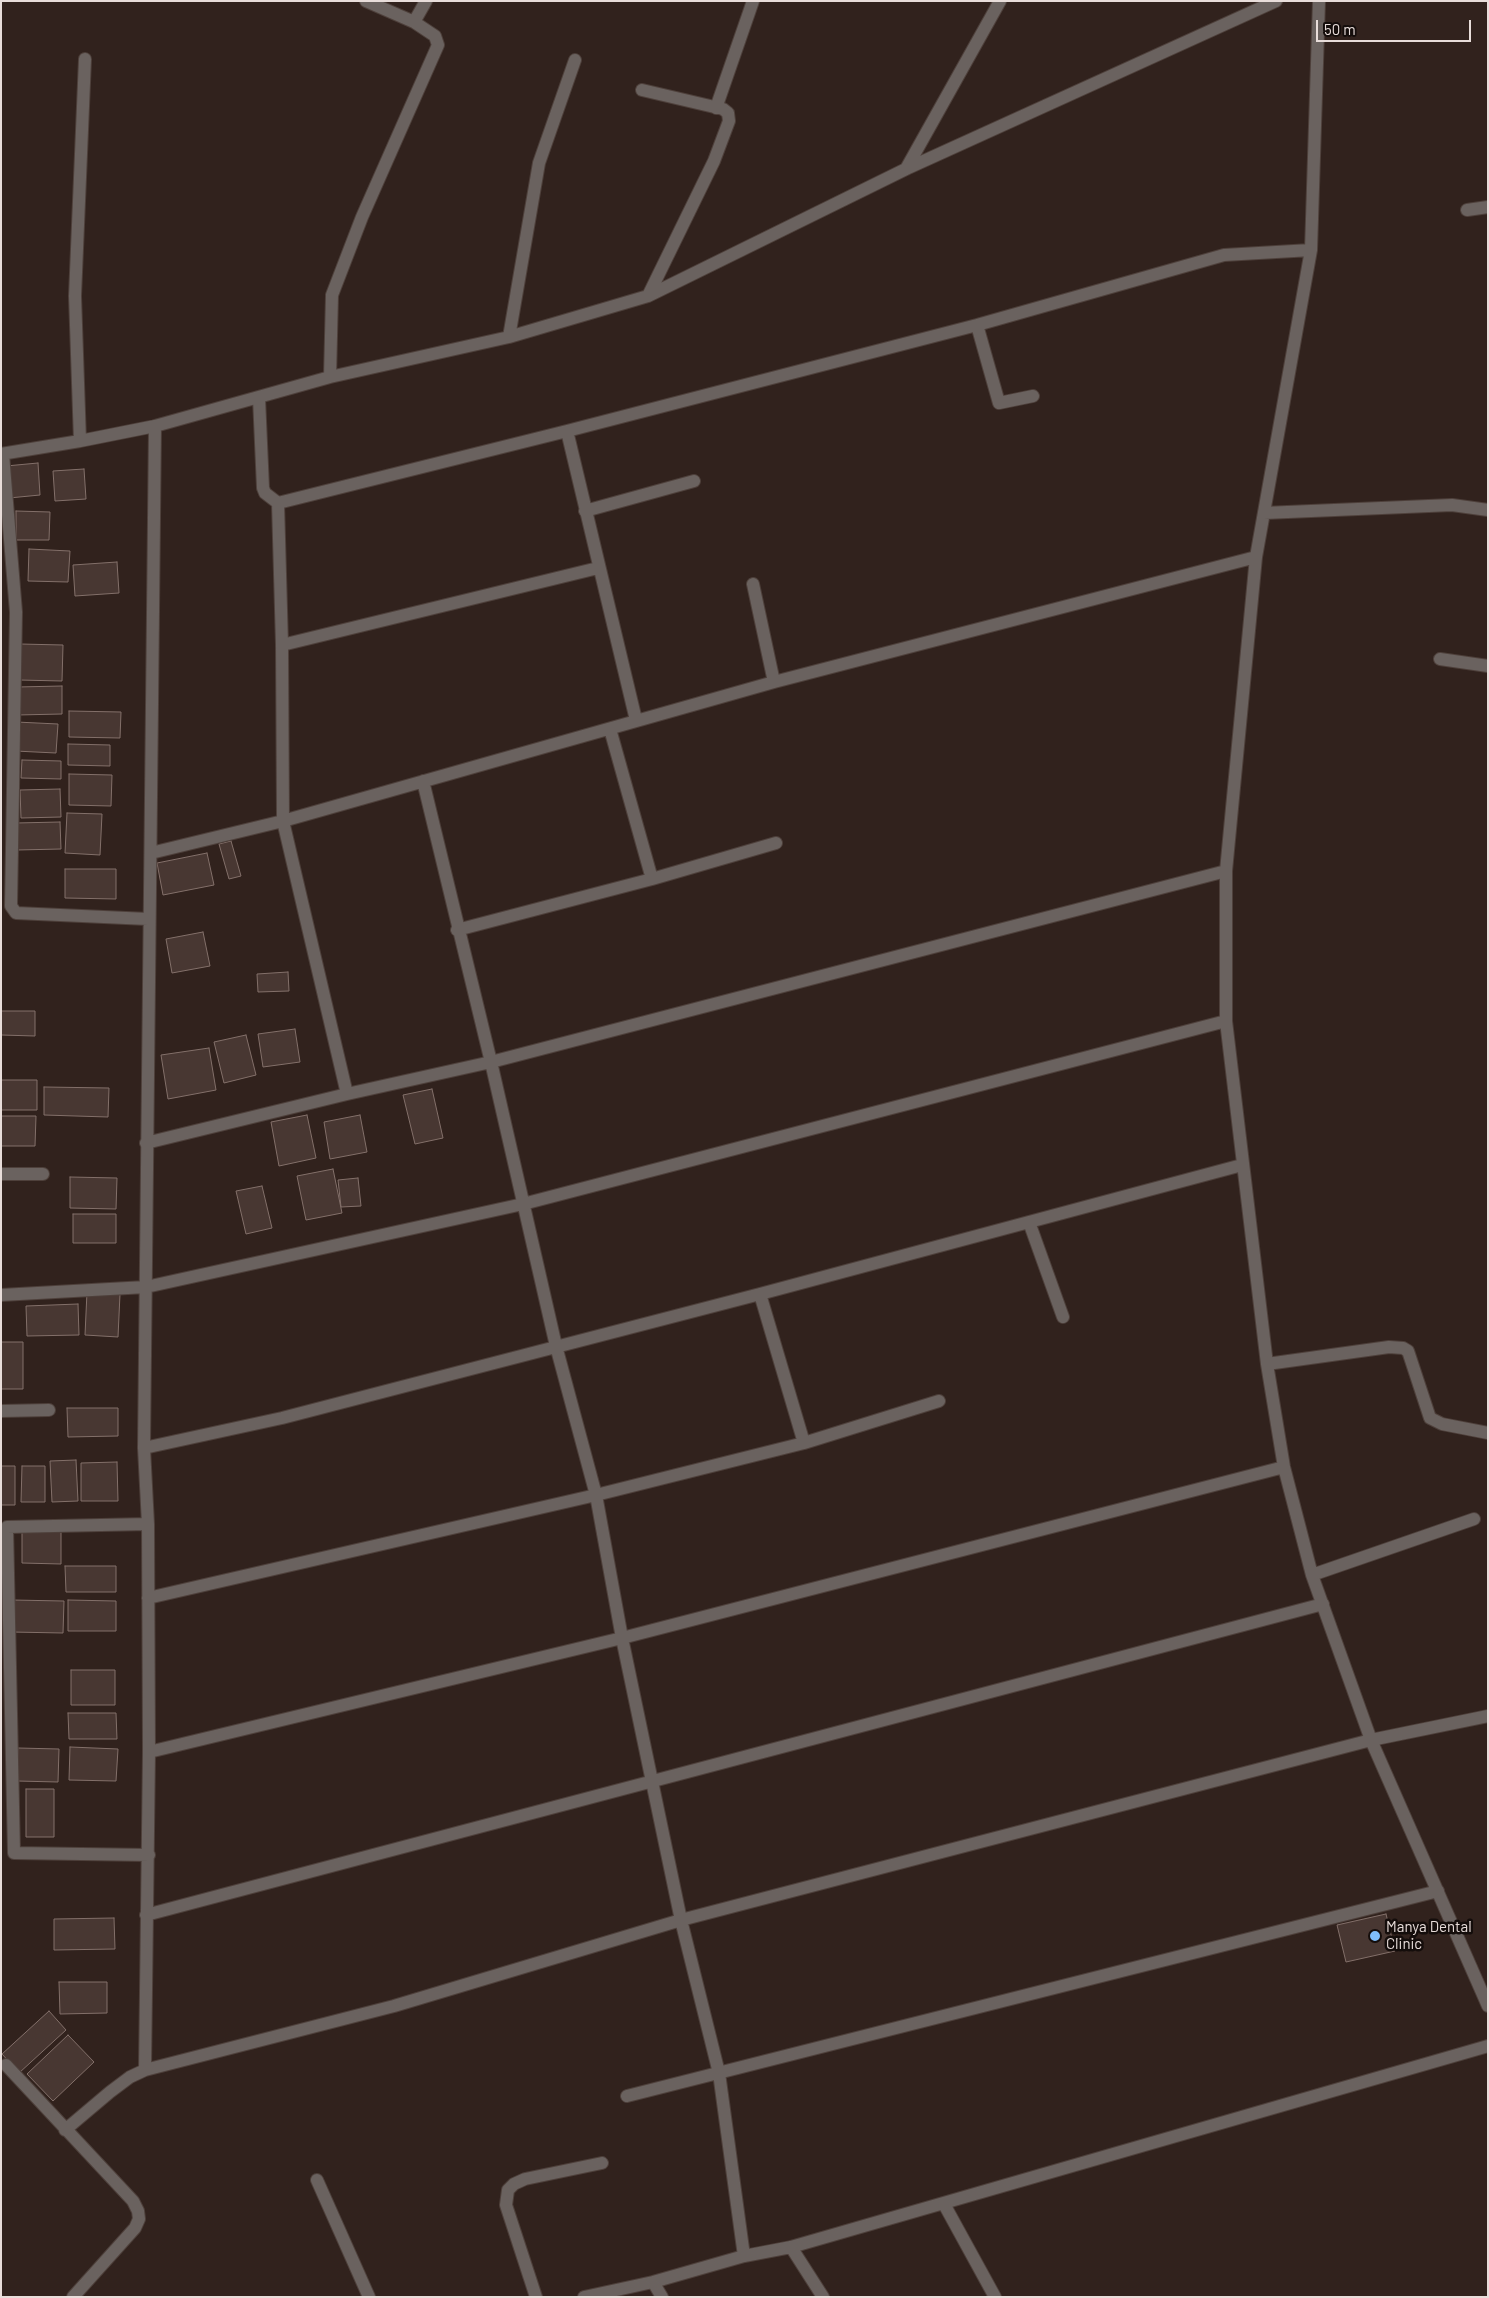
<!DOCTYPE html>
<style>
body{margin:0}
#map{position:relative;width:1489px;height:2298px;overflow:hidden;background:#31221d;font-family:Barlow,sans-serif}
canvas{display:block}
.frame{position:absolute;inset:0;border:2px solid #e8ddda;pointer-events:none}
.scale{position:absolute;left:1316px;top:20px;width:155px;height:22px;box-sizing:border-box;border:2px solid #e8ddda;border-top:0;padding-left:6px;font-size:15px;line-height:18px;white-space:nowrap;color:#e8ddda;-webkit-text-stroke:4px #140d0b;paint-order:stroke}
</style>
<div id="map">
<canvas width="1489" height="2298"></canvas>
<div class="frame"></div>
<div class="scale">50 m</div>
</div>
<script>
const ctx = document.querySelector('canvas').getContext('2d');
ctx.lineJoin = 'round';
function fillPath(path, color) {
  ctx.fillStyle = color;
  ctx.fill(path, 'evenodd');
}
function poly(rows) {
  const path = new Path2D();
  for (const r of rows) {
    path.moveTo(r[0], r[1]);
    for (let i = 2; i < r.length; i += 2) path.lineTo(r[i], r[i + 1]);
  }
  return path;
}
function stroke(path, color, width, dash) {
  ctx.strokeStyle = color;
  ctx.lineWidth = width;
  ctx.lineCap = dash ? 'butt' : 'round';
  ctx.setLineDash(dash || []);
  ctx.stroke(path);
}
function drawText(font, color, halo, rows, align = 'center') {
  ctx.font = font + ' Barlow,sans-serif';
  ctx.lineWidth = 5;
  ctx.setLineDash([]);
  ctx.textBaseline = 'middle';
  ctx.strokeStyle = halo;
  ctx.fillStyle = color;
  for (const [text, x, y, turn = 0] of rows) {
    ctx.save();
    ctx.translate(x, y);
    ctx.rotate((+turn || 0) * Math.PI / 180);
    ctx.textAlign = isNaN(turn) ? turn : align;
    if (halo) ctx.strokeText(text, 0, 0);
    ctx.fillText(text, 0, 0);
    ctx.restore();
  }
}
const building = poly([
 [38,463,40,495,9,498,6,466,38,463],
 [84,469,86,499,55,501,53,471,84,469],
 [16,511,50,512,49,540,16,540,16,511],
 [29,549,70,551,68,582,28,581,29,549],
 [117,562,119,593,75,596,73,565,117,562],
 [20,644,63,645,62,681,19,680,20,644],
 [62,686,62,714,17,715,17,687,62,686],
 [69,711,121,712,120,738,69,737,69,711],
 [16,722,58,724,56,753,15,751,16,722],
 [68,744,110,745,110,766,68,765,68,744],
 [22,760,61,761,61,779,21,778,22,760],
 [69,774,112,775,111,806,69,805,69,774],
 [60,789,61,817,21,818,20,790,60,789],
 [67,813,102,814,100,855,65,853,67,813],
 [60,822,61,849,17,850,16,823,60,822],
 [231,841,241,876,229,879,219,844,231,841],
 [207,853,214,885,163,895,157,863,207,853],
 [65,869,116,869,116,899,65,898,65,869],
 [203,932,210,966,172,973,166,939,203,932],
 [288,972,289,991,258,992,257,974,288,972],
 [1,1011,35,1011,35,1036,1,1035,1,1011],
 [295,1029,300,1062,263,1067,258,1034,295,1029],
 [246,1035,256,1075,224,1083,214,1042,246,1035],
 [209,1048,216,1090,168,1099,161,1055,209,1048],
 [1,1080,37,1080,37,1110,1,1110,1,1080],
 [44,1087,109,1088,108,1117,44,1115,44,1087],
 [432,1089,443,1138,415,1144,403,1095,432,1089],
 [307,1115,316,1158,279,1166,271,1122,307,1115],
 [360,1115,367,1152,330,1159,324,1122,360,1115],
 [1,1116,36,1116,35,1146,1,1146,1,1116],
 [333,1169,342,1213,306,1220,297,1176,333,1169],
 [70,1177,117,1178,116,1209,70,1208,70,1177],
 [358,1178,361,1206,341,1207,338,1180,358,1178],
 [262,1186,272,1228,246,1234,236,1191,262,1186],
 [73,1214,116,1214,116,1243,73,1243,73,1214],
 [87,1292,120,1294,118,1337,85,1335,87,1292],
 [78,1304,79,1335,27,1336,26,1306,78,1304],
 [1,1342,23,1342,23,1389,1,1389,1,1342],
 [67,1408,118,1408,118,1436,68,1437,67,1408],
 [76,1460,78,1501,52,1502,50,1461,76,1460],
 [117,1462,118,1501,81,1501,81,1463,117,1462],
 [1,1466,15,1466,15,1505,1,1505,1,1466],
 [22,1466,45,1466,45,1502,21,1502,22,1466],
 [22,1530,61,1530,61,1564,22,1563,22,1530],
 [65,1566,116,1566,116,1592,66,1592,65,1566],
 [12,1600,64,1601,63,1633,11,1632,12,1600],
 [68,1600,116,1601,116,1631,68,1631,68,1600],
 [71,1670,115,1670,115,1705,71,1705,71,1670],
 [68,1713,116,1713,117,1739,69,1739,68,1713],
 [70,1747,118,1749,116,1781,69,1780,70,1747],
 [18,1748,59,1749,58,1782,17,1781,18,1748],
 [26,1789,54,1789,54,1837,26,1837,26,1789],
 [1386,1914,1395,1951,1346,1962,1337,1925,1386,1914],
 [114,1918,115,1949,54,1950,54,1919,114,1918],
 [59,1982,107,1982,107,2013,60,2014,59,1982],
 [49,2011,66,2030,19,2073,2,2054,49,2011],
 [68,2035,94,2062,53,2101,27,2074,68,2035]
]);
fillPath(building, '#483732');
stroke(building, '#83706a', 1);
const minor = poly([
 [1319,1,1311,250,1256,557,1226,871,1226,1021,1267,1364,1284,1467,1312,1575,1371,1740,1488,2006],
 [414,22,426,1],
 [642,90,723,109,728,113,729,121,714,161,648,296],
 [716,108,753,1],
 [906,169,1000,1],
 [1467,210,1488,207],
 [977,325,999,403,1033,396],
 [509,337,539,163,575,60],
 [330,377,332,295,362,217,438,45,435,36,414,22,366,1],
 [259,398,263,488,265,493,278,503,282,645,283,821,347,1094],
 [567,431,636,720],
 [80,441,75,296,85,59],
 [1,454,80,441,155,426,330,377,509,337,648,296,906,169,1276,1],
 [3,454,16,612,11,906,16,913,148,919],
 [278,503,567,431,977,325,1224,255,1311,250],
 [585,511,694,481],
 [1264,513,1452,505,1488,510],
 [753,584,774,682],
 [282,645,598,568],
 [1440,659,1488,666],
 [610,729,652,879,776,843],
 [423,781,491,1062,556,1346,596,1495,622,1638,681,1920,719,2073,744,2256],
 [151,853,283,821,774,682,1256,557],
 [457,930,652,879],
 [146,1143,347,1094,491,1062,1226,871],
 [1,1174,43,1174],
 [1029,1222,1063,1317],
 [760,1294,804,1443],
 [1,1295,146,1287,523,1204,1226,1021],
 [1267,1364,1389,1347,1403,1348,1408,1351,1430,1418,1442,1424,1488,1433],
 [1,1411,49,1410],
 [144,1448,282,1418,760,1294,1242,1165],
 [148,1524,7,1527,14,1853,149,1855],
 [1312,1575,1474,1519],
 [148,1598,596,1495,804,1443,939,1401],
 [149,1752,622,1638,1284,1467],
 [146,1915,1323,1604],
 [6,2065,133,2201,138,2211,139,2219,135,2228,73,2297],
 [145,2070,149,1752,148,1524,144,1448,155,426],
 [627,2096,1438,1891],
 [65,2130,110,2092,130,2077,145,2070,394,2006,681,1920,1371,1740,1488,1716],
 [317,2180,369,2297],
 [944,2204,995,2297],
 [791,2247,823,2297],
 [653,2282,662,2297],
 [536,2297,506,2205,508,2190,514,2184,525,2179,602,2163],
 [584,2297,653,2282,744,2256,791,2247,1488,2046]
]);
stroke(minor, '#4e403b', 14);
stroke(minor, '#6a625f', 12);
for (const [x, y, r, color] of [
 [1375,1936,6,"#7fbdfa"]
]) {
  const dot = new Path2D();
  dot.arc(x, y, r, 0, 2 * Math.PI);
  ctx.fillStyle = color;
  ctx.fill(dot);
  stroke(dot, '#140d0b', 2);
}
drawText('15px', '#e8ddda', '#140d0b', [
 ["Manya Dental",1386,1927],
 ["Clinic",1386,1944]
], 'left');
</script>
